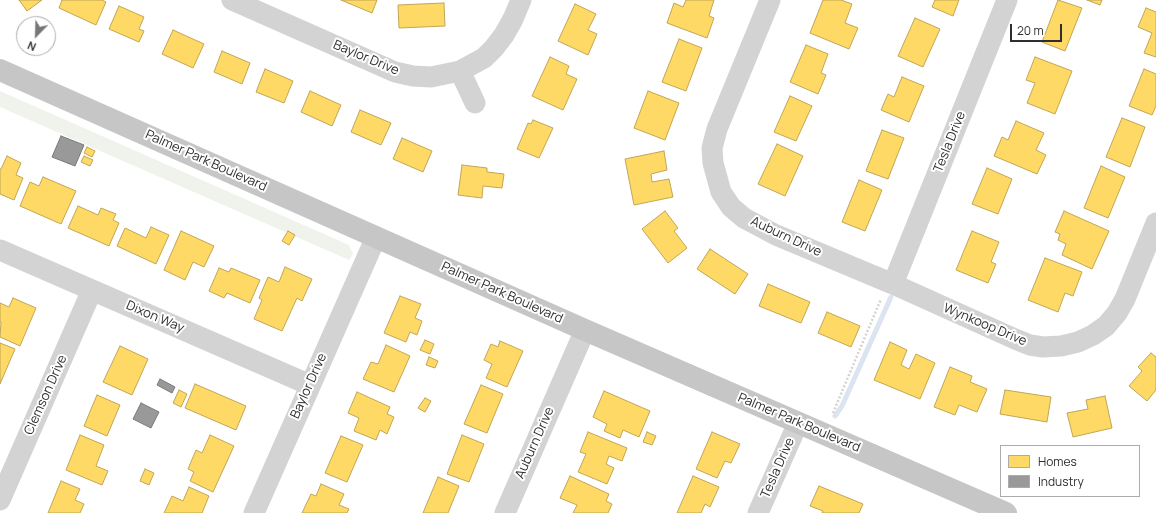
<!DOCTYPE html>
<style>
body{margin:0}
#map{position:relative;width:1156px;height:513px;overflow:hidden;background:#fff;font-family:Manrope,sans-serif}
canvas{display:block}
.legend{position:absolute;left:1000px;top:445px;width:140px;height:52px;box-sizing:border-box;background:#fff;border:1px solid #ababab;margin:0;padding:5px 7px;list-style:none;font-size:12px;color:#2e2e2e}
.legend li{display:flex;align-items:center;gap:8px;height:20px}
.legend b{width:20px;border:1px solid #ababab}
.north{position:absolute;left:16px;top:16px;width:40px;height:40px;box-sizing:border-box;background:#fff;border:1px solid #ababab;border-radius:50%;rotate:203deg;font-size:11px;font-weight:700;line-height:16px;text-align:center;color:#2e2e2e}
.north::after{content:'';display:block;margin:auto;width:14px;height:18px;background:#777;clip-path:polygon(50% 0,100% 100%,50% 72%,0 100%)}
.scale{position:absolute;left:1010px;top:24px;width:52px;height:18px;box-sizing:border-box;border:2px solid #2e2e2e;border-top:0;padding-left:5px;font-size:12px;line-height:14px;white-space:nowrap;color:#2e2e2e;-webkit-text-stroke:3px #fff;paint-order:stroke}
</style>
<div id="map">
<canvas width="1156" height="513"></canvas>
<ul class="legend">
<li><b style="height:11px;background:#ffd966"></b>Homes</li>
<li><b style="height:11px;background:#999"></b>Industry</li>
</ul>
<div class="north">N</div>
<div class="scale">20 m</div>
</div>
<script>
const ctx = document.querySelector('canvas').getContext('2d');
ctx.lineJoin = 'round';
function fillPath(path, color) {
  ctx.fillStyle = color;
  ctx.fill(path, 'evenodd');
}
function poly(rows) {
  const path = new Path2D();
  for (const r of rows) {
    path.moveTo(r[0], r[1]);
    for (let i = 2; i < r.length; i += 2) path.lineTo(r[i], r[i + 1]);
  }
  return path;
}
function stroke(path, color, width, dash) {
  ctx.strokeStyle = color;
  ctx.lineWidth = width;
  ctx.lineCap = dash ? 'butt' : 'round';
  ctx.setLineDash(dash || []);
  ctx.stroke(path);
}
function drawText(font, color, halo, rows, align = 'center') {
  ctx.font = font + ' Manrope,sans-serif';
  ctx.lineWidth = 4;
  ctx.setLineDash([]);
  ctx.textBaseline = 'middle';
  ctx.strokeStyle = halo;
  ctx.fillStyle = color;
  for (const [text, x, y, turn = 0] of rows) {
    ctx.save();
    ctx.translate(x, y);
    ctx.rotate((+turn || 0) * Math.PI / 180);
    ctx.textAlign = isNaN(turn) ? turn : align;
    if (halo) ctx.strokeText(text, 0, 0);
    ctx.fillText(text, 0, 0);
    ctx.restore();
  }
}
fillPath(poly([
 [0,91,349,245,353,254,349,260,0,107]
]), '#f0f3ec');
const homes = poly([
 [19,0,42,0,27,11,19,0],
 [62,0,102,0,106,2,96,25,59,8,62,0],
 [341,0,377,0,372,13,341,0],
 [686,0,714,0,709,16,714,18,707,38,667,23,674,3,683,7,686,0],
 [823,0,841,0,852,4,845,23,858,28,849,49,810,33,823,0],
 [935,0,959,0,953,16,932,7,935,0],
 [1058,0,1082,8,1065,51,1042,42,1058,0],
 [1087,0,1102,0,1100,5,1087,0],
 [444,3,445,26,399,28,398,5,444,3],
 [575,4,596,14,588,30,597,34,588,55,558,41,575,4],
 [119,6,144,17,139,29,144,31,139,42,109,29,119,6],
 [1146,8,1156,12,1156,57,1144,53,1152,33,1138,27,1146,8],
 [915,18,940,29,923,67,898,56,915,18],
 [173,30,204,44,193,68,162,54,173,30],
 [679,39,702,48,686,91,662,82,679,39],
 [806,45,828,54,821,73,826,75,818,94,790,82,806,45],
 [222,51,250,63,242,84,214,72,222,51],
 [550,57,569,66,566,74,577,79,563,110,532,96,550,57],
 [1035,57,1072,71,1055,114,1027,103,1035,83,1026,80,1035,57],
 [265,69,293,81,284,103,256,92,265,69],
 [1144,69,1156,74,1156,106,1152,115,1129,106,1144,69],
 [902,77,924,86,909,122,881,110,888,94,894,97,902,77],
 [310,91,341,105,332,126,301,112,310,91],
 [648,91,679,103,665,140,634,128,648,91],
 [790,96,812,106,796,141,774,132,790,96],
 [360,110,391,123,381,145,351,132,360,110],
 [1122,118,1145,127,1130,167,1106,157,1122,118],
 [533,120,553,128,539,158,517,149,528,123,531,124,533,120],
 [1016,121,1044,133,1036,150,1046,155,1037,174,994,156,1002,137,1008,140,1016,121],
 [882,130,904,138,888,179,866,171,882,130],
 [402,138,432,151,423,172,393,159,402,138],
 [777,144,803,156,785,196,758,184,777,144],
 [87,147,95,151,92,157,84,153,87,147],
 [664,151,667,170,651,174,652,182,669,179,673,197,634,205,625,159,664,151],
 [7,156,21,163,16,175,23,178,14,200,0,194,0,169,1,169,7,156],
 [84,156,93,160,90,166,81,162,84,156],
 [462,165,487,168,487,172,504,174,502,188,483,186,482,198,458,195,462,165],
 [1101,166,1125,177,1108,218,1084,208,1101,166],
 [987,168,1012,179,998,214,972,204,987,168],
 [43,177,76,191,61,224,20,206,30,182,39,186,43,177],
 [859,180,882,190,865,231,842,222,859,180],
 [78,206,98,215,101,208,116,214,113,220,119,223,109,246,68,228,78,206],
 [665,211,678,228,674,231,687,248,668,263,642,229,665,211],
 [1064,211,1109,231,1092,269,1062,255,1066,244,1058,240,1060,234,1055,232,1064,211],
 [151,227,169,235,156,264,117,246,125,228,146,238,151,227],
 [181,231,214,246,204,267,193,262,185,280,164,270,181,231],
 [288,231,295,235,289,245,282,241,288,231],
 [972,231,999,242,991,262,996,264,988,283,956,270,972,231],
 [710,249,748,274,735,294,697,269,710,249],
 [1045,258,1082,272,1073,296,1065,293,1058,312,1028,300,1045,258],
 [285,267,312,279,302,301,297,298,282,331,254,319,262,300,259,298,268,277,279,282,285,267],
 [219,268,229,272,231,268,260,280,250,303,227,293,224,298,209,291,219,268],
 [768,284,810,302,801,323,759,306,768,284],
 [400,296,421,304,415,318,422,321,417,335,410,332,406,342,384,333,400,296],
 [13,298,36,308,20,346,0,337,1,322,0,322,0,303,9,307,13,298],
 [827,312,860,326,851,347,818,333,827,312],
 [425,340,434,344,430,354,420,350,425,340],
 [500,341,523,351,507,387,486,378,492,364,484,360,491,344,498,347,500,341],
 [890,342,907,350,901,365,909,369,916,354,935,363,920,399,874,380,890,342],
 [0,343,15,349,0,384,0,343],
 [386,345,410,356,394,392,363,379,371,362,378,364,386,345],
 [120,346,148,359,132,395,103,382,120,346],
 [1151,353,1156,357,1156,390,1147,401,1129,386,1142,371,1138,367,1151,353],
 [429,357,438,361,435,368,426,365,429,357],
 [950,367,972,376,970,382,987,389,977,412,959,405,955,415,934,407,950,367],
 [195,384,246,406,236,430,185,408,195,384],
 [481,385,503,394,487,433,464,424,481,385],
 [179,390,187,394,181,407,173,403,179,390],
 [1005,390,1051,397,1047,422,1000,414,1005,390],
 [604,391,650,411,639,437,623,430,620,438,604,431,607,424,593,417,604,391],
 [357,392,390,407,387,414,394,417,387,434,380,430,376,440,354,431,359,418,348,413,357,392],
 [97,395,120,405,107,436,84,426,97,395],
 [1105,396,1112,428,1073,437,1067,413,1088,409,1086,400,1105,396],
 [425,398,431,401,425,412,418,408,425,398],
 [588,432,627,448,622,461,609,456,606,464,614,468,607,484,578,472,586,454,580,452,588,432],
 [647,432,656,436,652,445,643,442,647,432],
 [712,432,740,444,731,463,725,461,717,478,696,469,712,432],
 [80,435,104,445,96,466,108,471,102,485,66,470,80,435],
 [210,435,234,446,213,492,190,481,194,472,188,469,196,450,202,453,210,435],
 [462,435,484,444,469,482,447,474,462,435],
 [341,436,363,445,347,482,325,473,341,436],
 [145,469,154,473,149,485,140,481,145,469],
 [570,476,609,494,606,501,612,504,608,513,573,513,577,505,560,498,570,476],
 [693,476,719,487,710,507,705,504,701,513,677,513,693,476],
 [438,477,459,486,448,513,423,513,438,477],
 [61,481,80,489,75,500,84,504,80,513,48,513,61,481],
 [321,484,344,494,339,505,349,509,347,513,302,513,311,494,316,496,321,484],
 [819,486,863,504,859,513,822,513,823,511,810,506,819,486],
 [189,487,209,496,202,513,164,513,172,496,183,501,189,487]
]);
fillPath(homes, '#ffd966');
stroke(homes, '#c0a655', 1);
const industry = poly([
 [61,136,84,145,75,166,52,157,61,136],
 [160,379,175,387,172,393,157,385,160,379],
 [141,403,159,412,151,428,133,419,141,403]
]);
fillPath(industry, '#999');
stroke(industry, '#797979', 1);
stroke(poly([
 [835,416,842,406,891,297]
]), '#dbe4f0', 5);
stroke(poly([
 [833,413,881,299]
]), '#d3d3d3', 2.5, [2, 2]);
stroke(poly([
 [232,0,395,72,413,76,431,77,460,71,484,58,494,48,504,35,513,19,521,0],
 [770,0,717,129,712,148,713,163,721,192,731,207,744,218,776,235,893,284,1015,339,1030,345,1043,347,1061,346,1078,342,1093,335,1106,326,1117,313,1125,299,1156,223],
 [460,71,475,103],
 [0,250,310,385],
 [893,284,1007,0],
 [0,500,92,290],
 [254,513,376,237],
 [505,513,585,330],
 [758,513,798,423]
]), '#d3d3d3', 21);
stroke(poly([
 [0,70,585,330,1006,513]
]), '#c6c6c6', 22);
drawText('13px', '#2e2e2e', '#fff', [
 ["Baylor Drive",366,58,23],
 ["Tesla Drive",950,142,-68],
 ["Palmer Park Boulevard",206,161,24],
 ["Auburn Drive",786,237,25],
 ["Palmer Park Boulevard",502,293,24],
 ["Dixon Way",155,317,23],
 ["Wynkoop Drive",985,325,23],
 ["Baylor Drive",309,386,-66],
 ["Clemson Drive",46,395,-66],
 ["Palmer Park Boulevard",799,423,23],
 ["Auburn Drive",535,443,-66],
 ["Tesla Drive",778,468,-66]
]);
</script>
